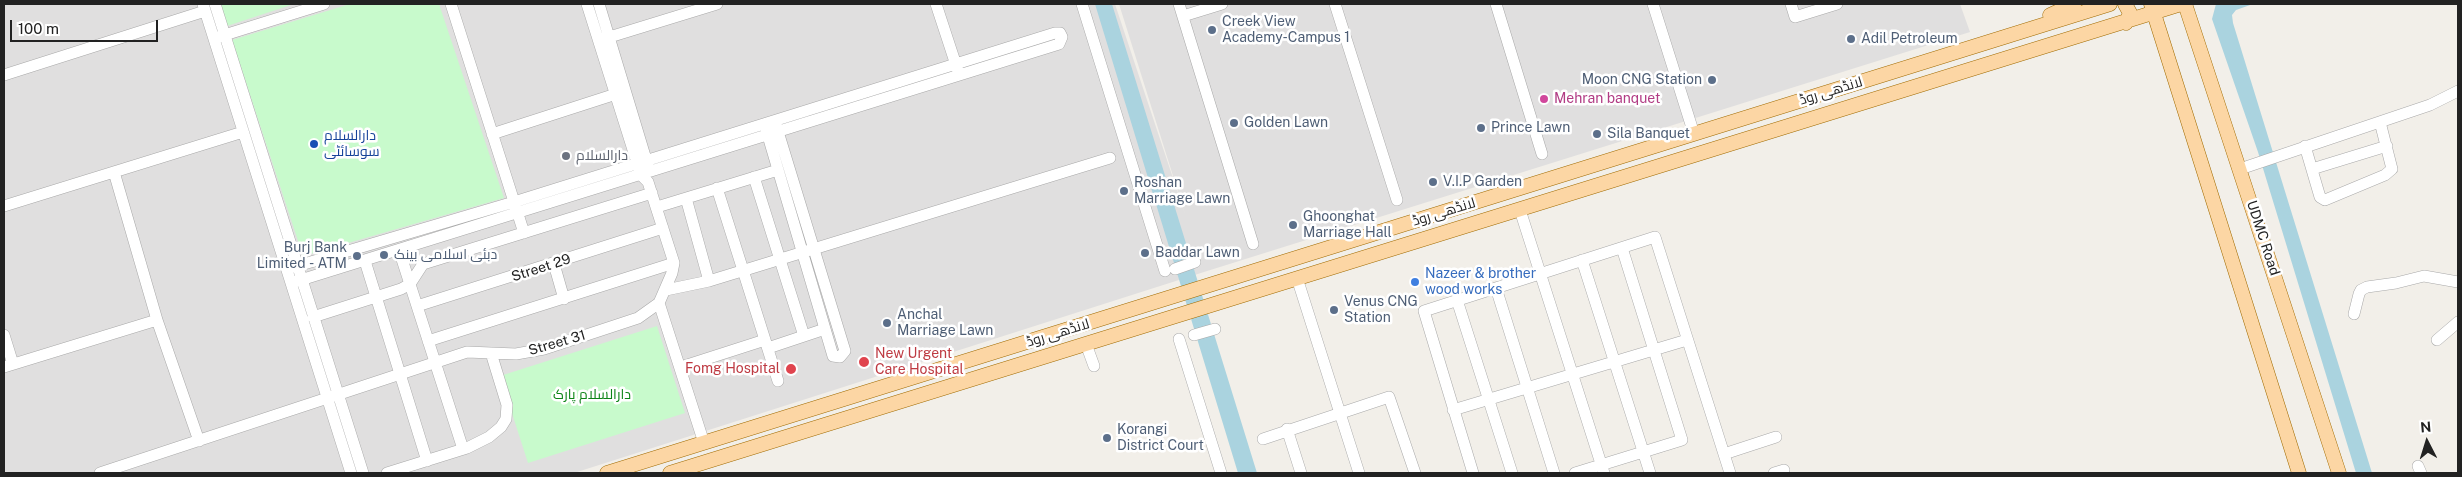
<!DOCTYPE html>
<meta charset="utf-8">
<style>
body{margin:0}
#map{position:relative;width:2462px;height:477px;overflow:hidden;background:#f2efe9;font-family:"Public Sans",sans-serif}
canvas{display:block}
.frame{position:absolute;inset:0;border:5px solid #222;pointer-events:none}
.north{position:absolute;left:2402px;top:417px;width:50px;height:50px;-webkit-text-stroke:4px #fff;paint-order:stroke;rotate:355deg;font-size:14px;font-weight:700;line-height:20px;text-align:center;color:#222}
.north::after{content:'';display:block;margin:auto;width:18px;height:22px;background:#222;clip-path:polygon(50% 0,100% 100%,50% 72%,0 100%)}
.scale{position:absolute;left:10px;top:20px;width:148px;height:22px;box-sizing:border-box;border:2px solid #222;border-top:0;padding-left:6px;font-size:15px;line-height:18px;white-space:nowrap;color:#222;-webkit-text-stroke:4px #fff;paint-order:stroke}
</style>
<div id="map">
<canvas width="2462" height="477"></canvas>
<div class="frame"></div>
<div class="north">N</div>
<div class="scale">100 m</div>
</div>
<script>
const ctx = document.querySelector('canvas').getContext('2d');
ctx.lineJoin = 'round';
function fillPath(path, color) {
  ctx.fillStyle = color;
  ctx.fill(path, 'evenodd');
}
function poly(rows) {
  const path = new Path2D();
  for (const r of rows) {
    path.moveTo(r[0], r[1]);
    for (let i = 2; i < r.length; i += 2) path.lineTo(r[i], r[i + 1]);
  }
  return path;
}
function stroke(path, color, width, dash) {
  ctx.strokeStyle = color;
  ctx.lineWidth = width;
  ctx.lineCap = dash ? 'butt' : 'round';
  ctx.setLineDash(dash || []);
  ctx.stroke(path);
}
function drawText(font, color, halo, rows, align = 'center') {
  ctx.font = font + ' "Public Sans",Cairo,sans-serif';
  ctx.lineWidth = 5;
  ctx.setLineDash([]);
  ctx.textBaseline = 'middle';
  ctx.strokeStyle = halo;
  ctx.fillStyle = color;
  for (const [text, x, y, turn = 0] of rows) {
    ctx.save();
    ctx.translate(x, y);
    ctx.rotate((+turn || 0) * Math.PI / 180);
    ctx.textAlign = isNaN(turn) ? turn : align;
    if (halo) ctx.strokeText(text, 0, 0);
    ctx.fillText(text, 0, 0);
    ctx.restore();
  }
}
fillPath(poly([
 [4,4,1115,4,1185,214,1119,4,1960,4,1970,32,1204,272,574,473,4,473]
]), '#e0dfdf');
fillPath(poly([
 [220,4,294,4,227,26],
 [350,4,439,4,504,198,303,256,232,40],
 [657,326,685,413,528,463,500,376]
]), '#c8facc');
fillPath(poly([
 [1095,4,1112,4,1257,473,1238,473],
 [2216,4,2253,4,2236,10,2232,15,2233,23,2372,473,2356,473,2258,152,2212,19]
]), '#aad3df');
const minor = poly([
 [203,4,351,473],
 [215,4,363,473],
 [451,4,524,233],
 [599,4,648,166],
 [936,4,958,71],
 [1082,4,1165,271],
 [1179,4,1253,244],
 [1335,4,1397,200],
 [1496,4,1542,154],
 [1653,4,1694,134],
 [1791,4,1795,17,1837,4],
 [1183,16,1222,4],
 [218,37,324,4],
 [603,39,717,4],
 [4,75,205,11],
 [766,129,833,356,840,357,845,351,776,125],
 [492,134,616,94],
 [2305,146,2320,197,2325,200,2385,175,2392,169,2380,122],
 [2240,169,2430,105,2458,91],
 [2312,169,2387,146],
 [114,172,157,320],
 [754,177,804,336],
 [717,188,778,381],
 [686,198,709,281],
 [4,206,243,132],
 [657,207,778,170],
 [1520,210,1604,473],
 [399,250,463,449],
 [1582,260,1650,473],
 [365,261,427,461],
 [554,264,564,299],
 [287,269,514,202,1055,33,1060,33,1062,37,1059,44,291,283],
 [1175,269,1195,262],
 [1297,278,1359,473],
 [1496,288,1554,473],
 [666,290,709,281,1110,158],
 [1457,300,1512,473],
 [659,303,704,443],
 [417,306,663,228],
 [2354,314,2359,294,2361,290,2367,287,2396,283,2424,276,2458,282],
 [313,317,401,289,410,284,423,264,652,193],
 [4,335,13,364],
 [1194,335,1215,329],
 [1179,339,1221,473],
 [2437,340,2458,322],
 [428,341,674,263],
 [1086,344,1094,366],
 [768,348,825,329],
 [4,367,157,320,199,441],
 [681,367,765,340],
 [1453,410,1687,340],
 [1287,429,1301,473],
 [1263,439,1389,397,1415,473],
 [1724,454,1776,437],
 [2418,466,2421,473],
 [100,473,467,352,516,354,544,349,638,318,659,303,672,273,674,263,648,182,641,175,587,4],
 [387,473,467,448,489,437,501,427,506,419,507,405,491,353],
 [1473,473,1424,311,1655,237,1730,473],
 [1575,473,1682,440,1622,248],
 [1774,473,1784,470]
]);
const major = poly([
 [2125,4,2130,13,2126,23],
 [2151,4,2299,473],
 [2185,4,2339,473],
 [2050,15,2074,4],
 [607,473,2110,4],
 [670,473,2181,4]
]);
stroke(minor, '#a9a9a9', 12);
stroke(major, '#a06b00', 15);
stroke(minor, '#fff', 11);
stroke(major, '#fcd6a4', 14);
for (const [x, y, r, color] of [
 [1212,30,5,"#5c6f8a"],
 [1851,39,5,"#5c6f8a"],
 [1712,80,5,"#5c6f8a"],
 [1544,99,5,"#d1479c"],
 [1234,123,5,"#5c6f8a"],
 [1481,128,5,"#5c6f8a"],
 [1597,134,5,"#5c6f8a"],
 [314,144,5,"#1a4fb4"],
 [566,156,5,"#6b7280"],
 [1433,182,5,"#5c6f8a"],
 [1124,191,5,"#5c6f8a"],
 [1293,225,5,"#5c6f8a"],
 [1145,253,5,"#5c6f8a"],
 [384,255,5,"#5c6f8a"],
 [357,256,5,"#5c6f8a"],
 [1415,282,5,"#3f7fe0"],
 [1334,310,5,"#5c6f8a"],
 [887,323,5,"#5c6f8a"],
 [864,362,6,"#e0444e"],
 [791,369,6,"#e0444e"],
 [1107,438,5,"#5c6f8a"]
]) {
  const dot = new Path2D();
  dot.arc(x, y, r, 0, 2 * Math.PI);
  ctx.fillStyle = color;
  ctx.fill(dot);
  stroke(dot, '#fff', 2);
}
drawText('14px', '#4e5e75', '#fff', [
 ["Creek View",1222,22],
 ["Academy-Campus 1",1222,38],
 ["Adil Petroleum",1861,39],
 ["Moon CNG Station",1702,80,"right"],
 ["Golden Lawn",1244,123],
 ["Prince Lawn",1491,128],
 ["Sila Banquet",1607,134],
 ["V.I.P Garden",1443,182],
 ["Roshan",1134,183],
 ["Marriage Lawn",1134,199],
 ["Ghoonghat",1303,217],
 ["Marriage Hall",1303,233],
 ["Burj Bank",347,248,"right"],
 ["Limited - ATM",347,264,"right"],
 ["Baddar Lawn",1155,253],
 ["دبئی اسلامی بینک",394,255],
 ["Venus CNG",1344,302],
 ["Station",1344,318],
 ["Anchal",897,315],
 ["Marriage Lawn",897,331],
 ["Korangi",1117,430],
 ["District Court",1117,446]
], 'left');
drawText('14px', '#222', '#fff', [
 ["لانڈھی روڈ",1831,91,-17],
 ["لانڈھی روڈ",1444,212,-17],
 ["UDMC Road",2263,238,72],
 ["Street 29",541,268,-18],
 ["لانڈھی روڈ",1058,333,-17],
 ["Street 31",557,343,-16]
]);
drawText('14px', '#b23c85', '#fff', [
 ["Mehran banquet",1554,99]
], 'left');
drawText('14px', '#164399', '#fff', [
 ["دارالسلام",324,136],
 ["سوسائٹی",324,152]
], 'left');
drawText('14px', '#5b616d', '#fff', [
 ["دارالسلام",576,156]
], 'left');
drawText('14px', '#366cbe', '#fff', [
 ["Nazeer & brother",1425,274],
 ["wood works",1425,290]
], 'left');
drawText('14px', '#be3a42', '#fff', [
 ["New Urgent",875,354],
 ["Care Hospital",875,370],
 ["Fomg Hospital",780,369,"right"]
], 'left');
drawText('14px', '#0c8416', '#fff', [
 ["دارالسلام پارک",592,395]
]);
</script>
